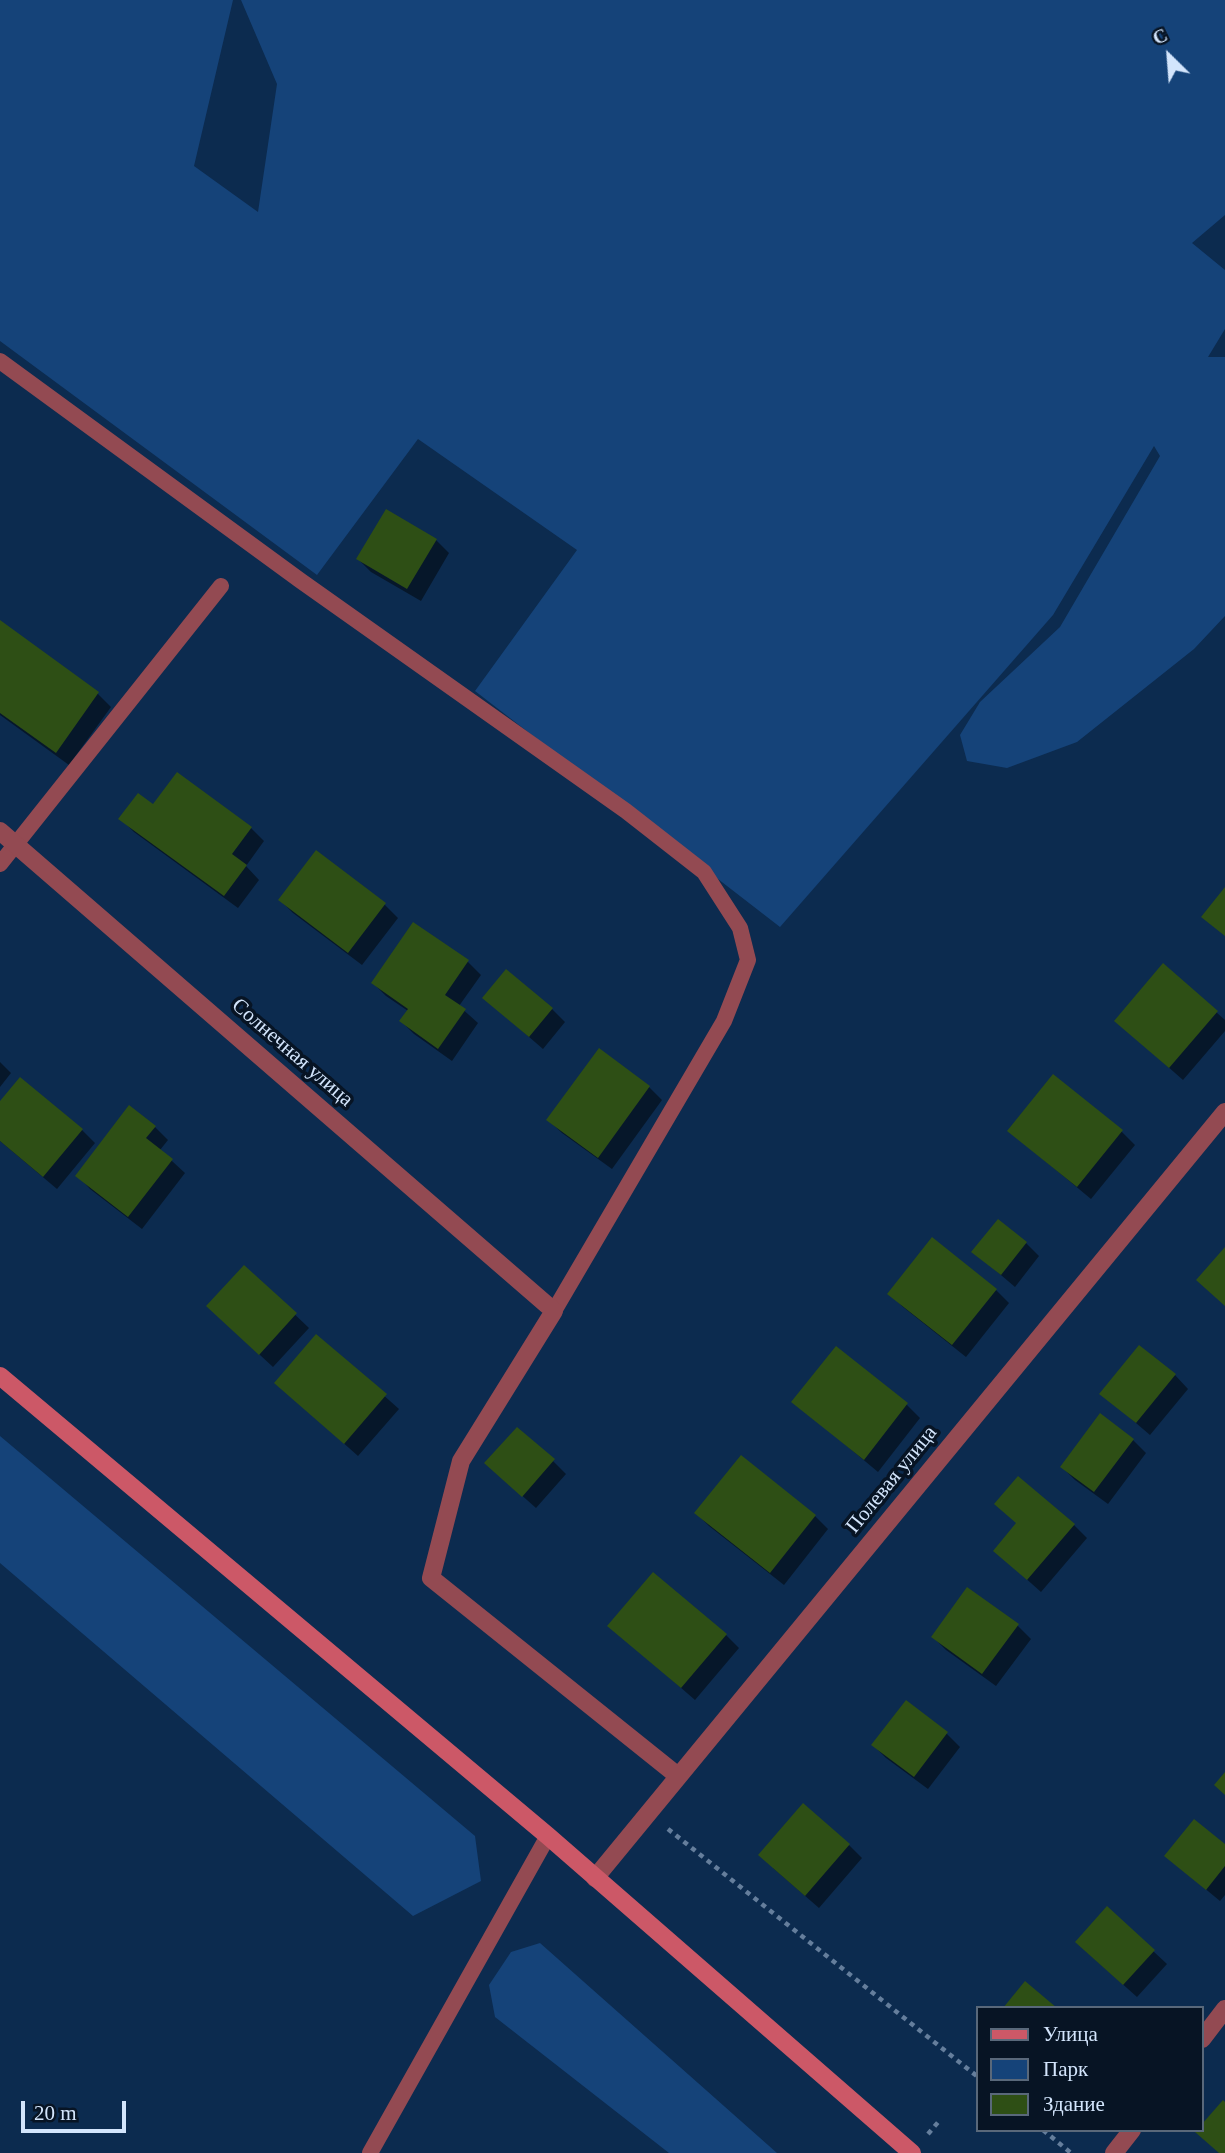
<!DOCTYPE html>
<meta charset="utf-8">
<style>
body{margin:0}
#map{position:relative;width:1225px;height:2153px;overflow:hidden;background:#0c2b4f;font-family:"Times New Roman",serif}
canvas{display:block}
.legend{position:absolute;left:976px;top:2006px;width:228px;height:126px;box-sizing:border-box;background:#071424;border:2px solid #59687a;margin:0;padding:9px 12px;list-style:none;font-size:21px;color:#d3e5fc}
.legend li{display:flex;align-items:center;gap:14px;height:35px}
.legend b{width:35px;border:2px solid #59687a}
.north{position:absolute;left:1134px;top:21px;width:70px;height:70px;-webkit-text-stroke:5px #071424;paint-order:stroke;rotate:335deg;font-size:19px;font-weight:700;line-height:28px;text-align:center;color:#d3e5fc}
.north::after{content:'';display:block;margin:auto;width:24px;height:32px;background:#d3e5fc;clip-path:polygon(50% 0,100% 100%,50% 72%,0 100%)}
.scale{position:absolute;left:21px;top:2101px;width:105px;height:32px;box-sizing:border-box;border:4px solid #d3e5fc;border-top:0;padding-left:9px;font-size:21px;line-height:24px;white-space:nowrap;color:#d3e5fc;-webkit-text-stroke:5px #071424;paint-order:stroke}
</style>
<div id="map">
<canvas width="1225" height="2153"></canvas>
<ul class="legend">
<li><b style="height:9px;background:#cc5867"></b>Улица</li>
<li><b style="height:19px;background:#154379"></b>Парк</li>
<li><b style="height:19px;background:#2e4f15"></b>Здание</li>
</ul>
<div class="north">С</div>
<div class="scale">20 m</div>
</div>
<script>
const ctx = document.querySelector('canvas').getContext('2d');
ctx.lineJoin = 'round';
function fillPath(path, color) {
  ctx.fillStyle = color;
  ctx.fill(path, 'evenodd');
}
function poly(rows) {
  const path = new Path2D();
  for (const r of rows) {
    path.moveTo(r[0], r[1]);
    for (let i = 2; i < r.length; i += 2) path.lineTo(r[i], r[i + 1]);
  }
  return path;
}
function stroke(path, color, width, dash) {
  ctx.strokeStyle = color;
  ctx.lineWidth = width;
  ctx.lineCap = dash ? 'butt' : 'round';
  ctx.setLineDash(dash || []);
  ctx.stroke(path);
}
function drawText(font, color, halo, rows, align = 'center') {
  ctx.font = font + ' "Times New Roman",serif';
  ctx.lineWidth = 7;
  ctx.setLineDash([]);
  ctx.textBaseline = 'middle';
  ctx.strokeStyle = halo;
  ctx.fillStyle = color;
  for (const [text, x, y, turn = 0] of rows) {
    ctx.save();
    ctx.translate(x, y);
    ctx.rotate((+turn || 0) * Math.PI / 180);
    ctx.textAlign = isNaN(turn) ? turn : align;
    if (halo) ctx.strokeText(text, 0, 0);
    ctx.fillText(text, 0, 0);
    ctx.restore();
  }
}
fillPath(poly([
 [0,0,233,0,194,166,258,212,277,84,241,0,1225,0,1225,215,1192,243,1225,270,1225,329,1208,357,1225,357,1225,616,1194,649,1077,742,1007,768,967,761,960,735,980,702,1060,627,1160,456,1154,446,1053,615,780,927,475,691,577,550,418,439,317,575,0,341],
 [0,1436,475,1836,481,1881,413,1916,0,1563],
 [540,1943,777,2153,669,2153,495,2017,489,1985,511,1952]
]), '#154379');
fillPath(poly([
 [436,540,449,553,421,601,371,572,358,559],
 [1,623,98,694,111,707,69,765,0,715],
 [154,807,251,828,264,841,246,866,259,880,238,908,134,832,121,819],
 [316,852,385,905,398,918,362,965,293,913,280,900],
 [468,962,481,975,459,1006,478,1023,452,1061,414,1034,401,1021,408,1011,386,996,373,983],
 [1163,965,1225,1020,1225,1031,1183,1080,1116,1021],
 [484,998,552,1009,565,1022,543,1049],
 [0,1062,11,1073,0,1087],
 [649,1087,662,1100,612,1169,562,1133,548,1120],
 [0,1103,82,1130,95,1143,57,1189,0,1141],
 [155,1127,168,1140,160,1150,185,1173,142,1229,90,1189,77,1175],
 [1009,1131,1121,1131,1135,1145,1091,1199],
 [1026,1243,1039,1256,1015,1287,974,1252],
 [245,1267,309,1328,273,1367,222,1320],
 [996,1290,1009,1303,966,1357,903,1307,890,1294],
 [317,1336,399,1409,358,1456,276,1383],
 [836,1348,907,1405,920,1418,878,1472,793,1401],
 [1175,1375,1188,1389,1150,1435,1102,1394],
 [1133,1440,1146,1453,1108,1504,1075,1480,1062,1467],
 [741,1457,815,1516,828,1529,784,1585,709,1526,696,1513],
 [553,1461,566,1474,536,1508,500,1476],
 [1074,1525,1087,1538,1041,1592,995,1551],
 [1017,1625,1031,1639,996,1686,946,1650,933,1637],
 [610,1626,726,1635,739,1648,695,1700],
 [906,1702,947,1734,960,1747,928,1789,886,1758,873,1745],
 [849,1845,862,1858,819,1908,773,1868],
 [1225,1846,1225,1895,1220,1901,1180,1868],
 [1153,1951,1167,1964,1137,1997,1090,1955]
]), '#0007');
fillPath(poly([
 [386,509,437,539,407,589,356,559],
 [0,620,99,692,56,753,0,713],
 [177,772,252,827,232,854,247,865,224,896,118,819,138,793,153,804],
 [316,850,386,903,348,953,278,900],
 [1225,887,1225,936,1201,917],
 [413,922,469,960,445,995,466,1009,438,1049,399,1021,408,1009,371,983],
 [1163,963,1218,1011,1169,1068,1114,1021],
 [506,969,553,1008,529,1037,482,998],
 [599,1048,650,1086,598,1158,546,1120],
 [1053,1074,1123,1130,1077,1187,1007,1131],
 [20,1077,83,1129,43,1177,0,1141,0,1101],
 [129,1105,156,1126,146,1138,173,1159,128,1217,75,1176],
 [998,1219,1027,1242,1001,1275,971,1252],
 [932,1237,997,1289,952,1345,887,1294],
 [1225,1247,1225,1306,1196,1280],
 [244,1265,297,1313,259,1355,206,1306],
 [316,1334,387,1394,344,1444,274,1383],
 [1139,1345,1176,1374,1136,1423,1099,1394],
 [836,1346,908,1403,864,1460,791,1402],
 [1100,1413,1134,1439,1094,1492,1060,1467],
 [517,1427,555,1459,522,1497,484,1463],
 [741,1455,816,1515,770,1573,694,1513],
 [1018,1476,1075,1524,1027,1580,993,1551,1016,1523,994,1504],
 [653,1572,727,1634,681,1688,607,1626],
 [967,1587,1019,1624,982,1674,931,1637],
 [906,1700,948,1732,914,1777,871,1745],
 [1225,1772,1225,1795,1214,1785],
 [803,1803,850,1844,805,1896,758,1855],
 [1194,1819,1225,1844,1225,1866,1206,1890,1164,1856],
 [1107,1906,1155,1950,1123,1985,1075,1942],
 [1025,1981,1057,2008,1003,2008],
 [1223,2100,1225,2102,1225,2153,1219,2153,1195,2132,1202,2130,1202,2124]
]), '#2e4f15');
stroke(poly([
 [668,1829,978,2077],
 [1043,2130,1071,2153],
 [928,2134,940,2120]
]), '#657e9c', 4.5, [5, 5]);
stroke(poly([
 [0,361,301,581,626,811,704,872,740,928,748,960,724,1021,554,1311],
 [0,864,221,586],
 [370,2153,548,1836]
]), '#934a52', 16);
stroke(poly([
 [0,831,554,1311,461,1461,431,1578,678,1776],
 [595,1878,1225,1112],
 [1202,2039,1225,2009],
 [1114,2153,1132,2130]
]), '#934a52', 18);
stroke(poly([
 [0,1376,548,1836,912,2153]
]), '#cc5867', 18);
drawText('21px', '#d3e5fc', '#071424', [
 ["Солнечная улица",292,1053,41],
 ["Полевая улица",892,1480,-51]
]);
</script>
